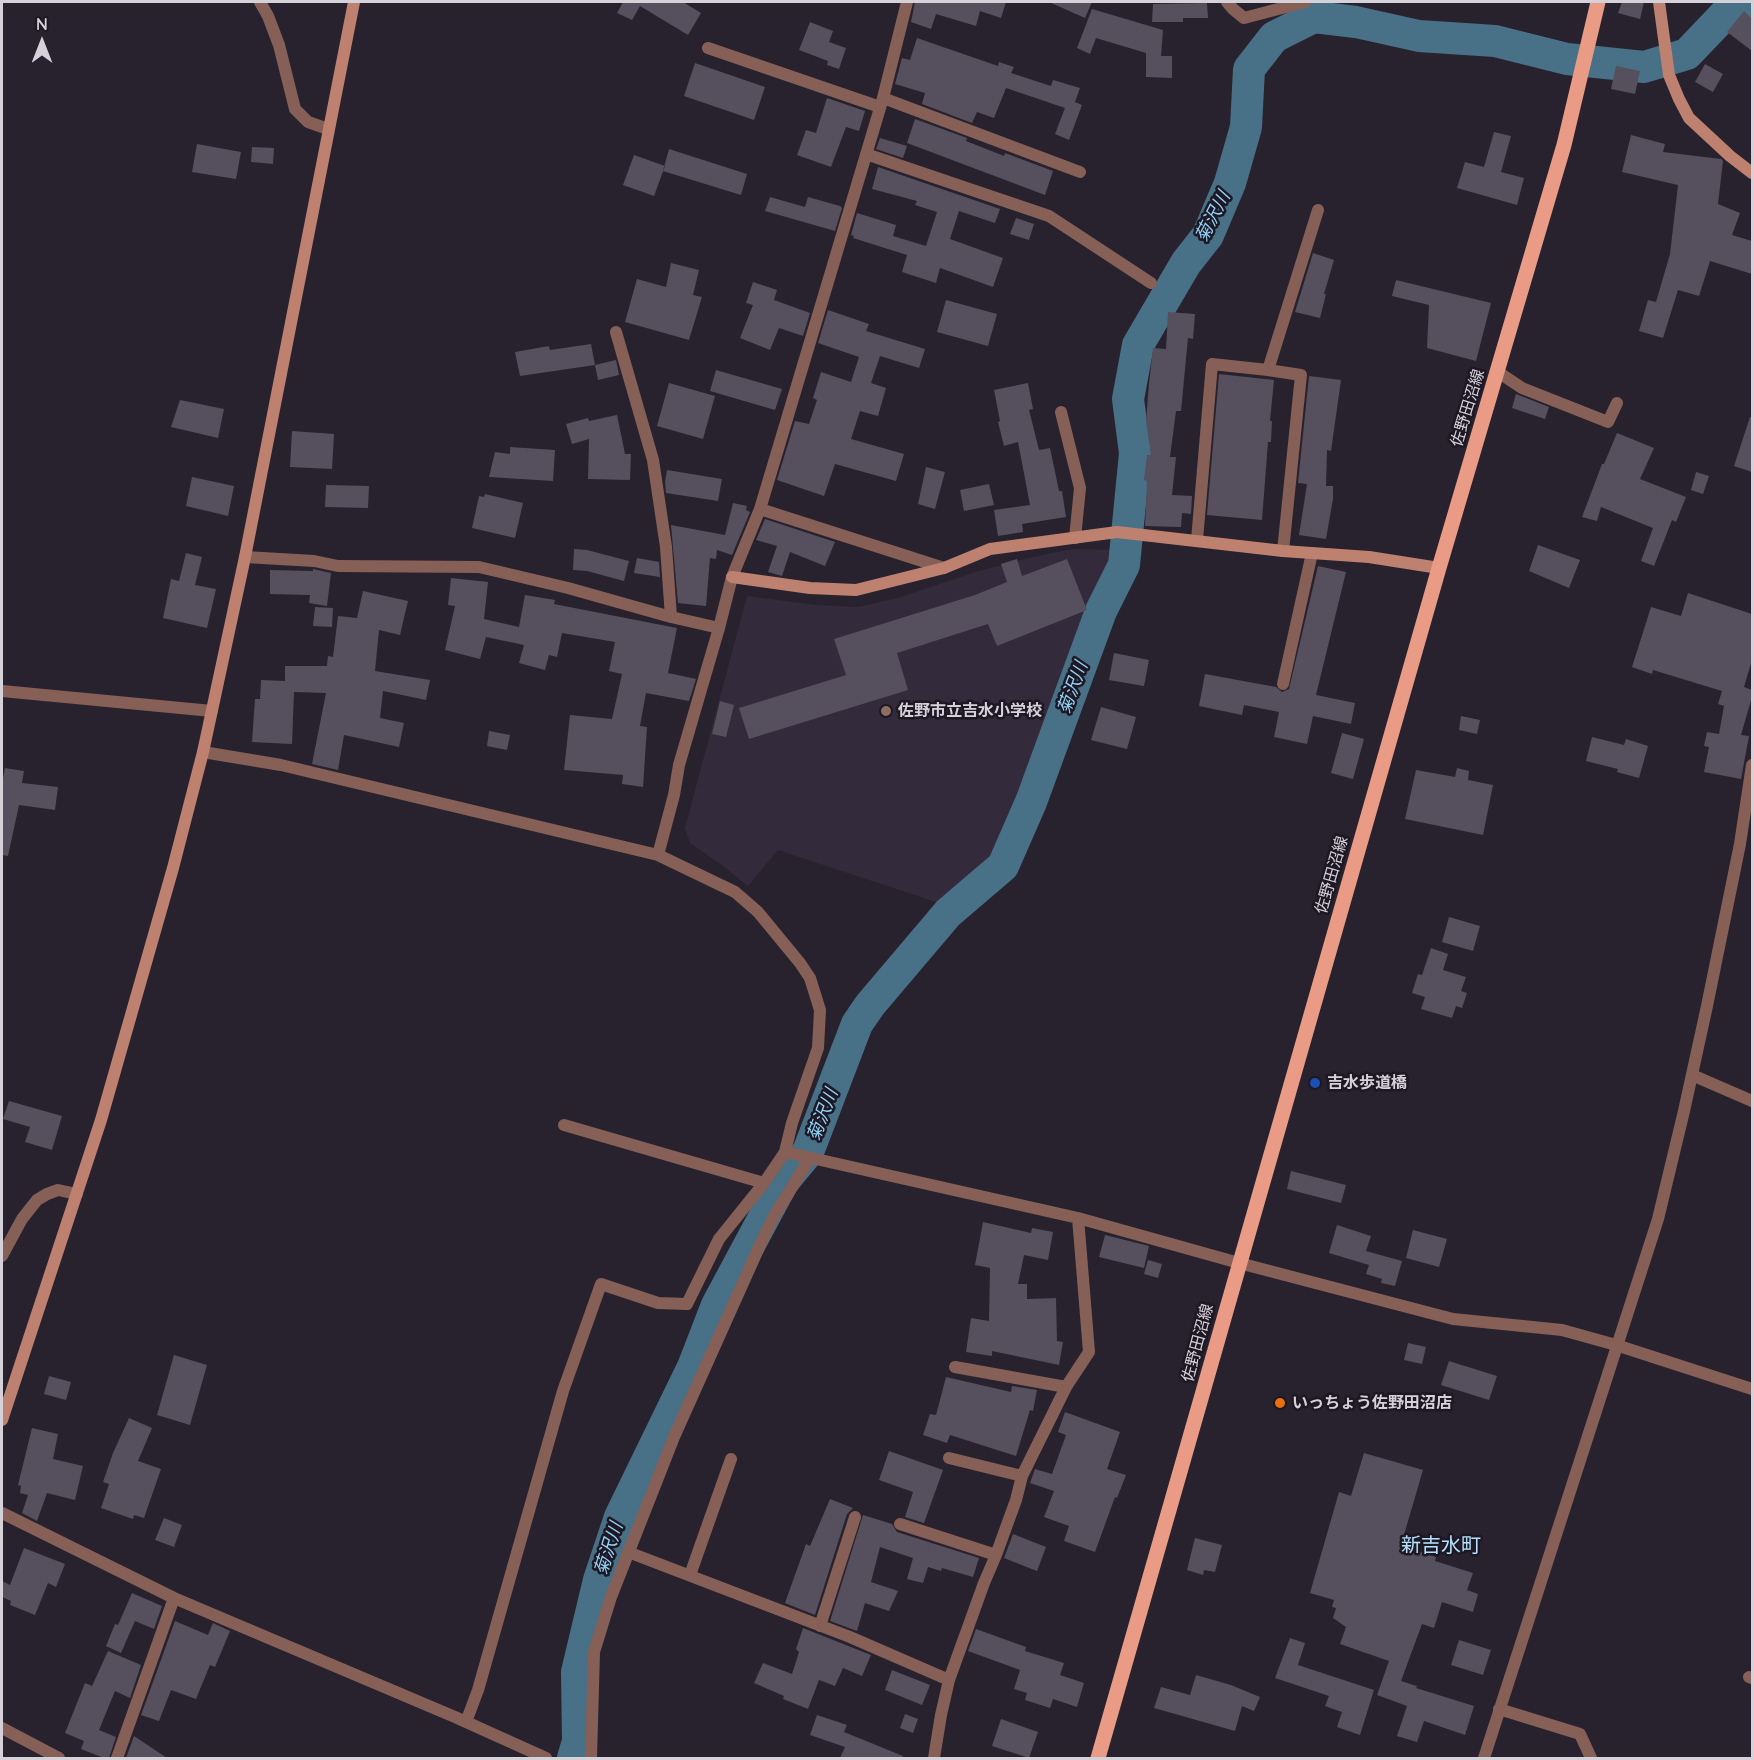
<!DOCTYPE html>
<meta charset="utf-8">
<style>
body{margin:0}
#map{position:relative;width:1754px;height:1760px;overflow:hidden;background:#28222e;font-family:Quicksand,sans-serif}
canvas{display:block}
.frame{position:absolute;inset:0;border:3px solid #d5d1d9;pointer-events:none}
.north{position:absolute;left:12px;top:12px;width:60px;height:60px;-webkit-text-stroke:4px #1e1824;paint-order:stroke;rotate:0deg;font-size:16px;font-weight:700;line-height:24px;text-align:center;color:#d5d1d9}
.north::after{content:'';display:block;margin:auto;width:21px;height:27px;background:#d5d1d9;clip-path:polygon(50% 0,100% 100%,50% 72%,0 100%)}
</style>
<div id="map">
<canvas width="1754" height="1760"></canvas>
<div class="frame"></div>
<div class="north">N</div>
</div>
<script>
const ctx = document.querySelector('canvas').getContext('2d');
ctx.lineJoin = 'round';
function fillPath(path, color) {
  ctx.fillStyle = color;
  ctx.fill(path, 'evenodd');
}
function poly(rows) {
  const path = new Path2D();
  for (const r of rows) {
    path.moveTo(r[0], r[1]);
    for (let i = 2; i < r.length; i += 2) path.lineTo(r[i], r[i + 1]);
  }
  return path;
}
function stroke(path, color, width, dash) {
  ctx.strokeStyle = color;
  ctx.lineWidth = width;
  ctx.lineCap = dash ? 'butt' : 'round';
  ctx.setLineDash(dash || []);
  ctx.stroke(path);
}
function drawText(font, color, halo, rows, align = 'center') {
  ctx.font = font + ' Quicksand,"Noto Sans JP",sans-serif';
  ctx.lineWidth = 5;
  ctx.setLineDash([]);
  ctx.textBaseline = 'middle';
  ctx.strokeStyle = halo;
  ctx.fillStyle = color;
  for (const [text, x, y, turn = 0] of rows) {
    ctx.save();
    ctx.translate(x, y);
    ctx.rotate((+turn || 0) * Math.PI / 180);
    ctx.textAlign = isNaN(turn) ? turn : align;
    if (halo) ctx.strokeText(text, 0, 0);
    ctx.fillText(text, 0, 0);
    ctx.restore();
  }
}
fillPath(poly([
 [1073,549,1117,550,1016,815,988,859,942,904,778,850,748,886,719,863,690,843,685,828,747,596,816,605,858,607,898,598,975,572,1033,557]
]), '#332a3b');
stroke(poly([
 [573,1758,578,1741,577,1672,599,1580,620,1517,693,1367,717,1305,783,1182,808,1152,857,1024,870,1005,948,913,1003,866,1031,802,1101,611,1124,565,1135,453,1128,399,1138,345,1186,263,1208,235,1230,183,1246,127,1249,69,1274,37,1314,17,1356,22,1419,36,1495,41,1567,59,1644,67,1687,54,1730,9,1747,2]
]), '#487087', 32);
fillPath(poly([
 [623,2,683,2,701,13,688,35,640,6,632,20,617,13],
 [915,2,1006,2,1001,18,980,11,976,26,936,14,931,29,911,22],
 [1049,2,1092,2,1085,18],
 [1622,2,1644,2,1640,19,1618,13],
 [1207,3,1208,18,1183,18,1183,22,1152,22,1153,4],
 [1092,9,1163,30,1161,56,1172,56,1172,78,1146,77,1146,53,1096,38,1090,54,1077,48],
 [1744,11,1752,19,1752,51,1727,32],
 [810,22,833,31,829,42,846,48,839,69,827,65,828,61,799,50],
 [917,38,998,66,999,62,1014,67,1011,73,1051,86,1053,80,1080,88,1075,102,1082,105,1069,140,1055,134,1065,108,1006,88,994,118,977,112,972,123,922,104,925,93,895,84,902,58,910,60],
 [695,63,765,87,754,120,684,96],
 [1705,64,1723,74,1713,92,1695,82],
 [1616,66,1640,71,1635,94,1611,89],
 [827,98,865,111,859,131,846,127,831,167,797,155,806,130,816,133],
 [915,119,967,138,966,141,1004,156,1005,153,1053,171,1045,195,907,143],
 [1494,132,1511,136,1501,172,1524,178,1517,205,1457,188,1465,162,1484,167],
 [1631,135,1665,144,1663,152,1721,159,1723,161,1718,204,1740,213,1732,235,1752,241,1752,274,1710,261,1699,296,1678,290,1663,338,1639,331,1648,300,1656,302,1670,254,1678,185,1622,172],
 [880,138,907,146,903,158,876,149],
 [197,144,241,152,236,179,192,172],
 [252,147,274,148,273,164,251,162],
 [669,149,747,174,741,195,663,171],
 [634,155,665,166,654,196,623,185],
 [878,167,1000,209,995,223,959,211,950,239,1003,258,993,287,940,268,936,283,902,272,907,255,853,238,854,236,851,235,857,213,896,225,893,236,926,246,937,212,915,205,917,201,872,189],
 [770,197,805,207,808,197,840,206,842,208,835,231,765,211],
 [1016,218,1034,224,1029,240,1010,234],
 [1313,253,1334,260,1324,294,1326,294,1320,318,1295,312],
 [671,263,699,270,693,295,702,297,689,340,625,322,637,279,666,287],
 [1396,280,1491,303,1476,361,1427,348,1429,305,1392,296],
 [753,282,777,290,774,300,810,313,803,336,779,328,770,350,740,338,753,305,746,303],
 [946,300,997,314,988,346,937,332],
 [828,310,869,324,866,331,925,349,919,368,880,356,871,383,886,388,878,416,860,411,851,439,904,454,896,481,835,464,824,496,777,480,795,421,809,424,817,400,813,398,821,372,851,382,859,357,818,343],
 [1168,312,1195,314,1193,339,1188,338,1181,411,1176,411,1170,457,1176,457,1172,495,1192,496,1191,514,1182,513,1181,527,1145,526,1147,481,1144,480,1147,455,1151,455,1146,421,1149,384,1153,348,1166,349],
 [591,344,595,365,520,376,515,352,549,346,550,350],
 [616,360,619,375,598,380,595,365],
 [716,370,782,389,775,410,710,391],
 [1219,374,1274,380,1270,421,1272,421,1271,442,1268,442,1262,520,1207,515],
 [1309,376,1341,380,1331,451,1327,450,1326,486,1333,486,1333,499,1326,539,1299,535,1307,484,1298,483],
 [669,383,715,396,703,439,657,426],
 [1028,383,1033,409,1029,410,1039,450,1050,448,1059,491,1062,491,1066,517,1022,524,1023,532,998,536,994,510,1030,505,1018,442,1004,446,998,422,1000,421,994,390],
 [1516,394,1549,407,1545,419,1512,408],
 [180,400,224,409,218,438,171,427],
 [617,415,625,454,631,454,630,480,588,479,589,439,572,444,566,424,588,418,589,421],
 [1750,417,1752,417,1752,472,1734,466],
 [292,431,334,434,332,469,290,467],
 [1617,433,1654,448,1640,479,1686,497,1676,522,1672,520,1654,566,1641,561,1653,528,1601,507,1597,521,1582,517,1602,464,1604,464],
 [510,447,555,450,553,481,489,477,495,452,510,454],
 [926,467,945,472,935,509,918,504],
 [667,470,722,479,718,501,666,493,665,482],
 [1696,472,1709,476,1703,494,1691,490],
 [192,477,234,486,228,516,186,506],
 [989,484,994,505,964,511,960,490],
 [326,485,369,486,368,508,325,507],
 [485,494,523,503,515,538,472,528,479,496,484,497],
 [733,503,747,506,746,510,750,512,732,555,717,550,716,559,710,558,706,606,678,603,671,525,725,535],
 [765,519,835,542,825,566,790,552,782,576,768,572,777,546,756,540],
 [1538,545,1580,560,1569,588,1529,571],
 [574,549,587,550,629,561,624,581,587,571,573,570],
 [186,553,202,557,195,585,216,589,207,628,163,618,171,579,179,581],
 [637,558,659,562,660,577,634,573],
 [1017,559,1022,576,1067,559,1087,610,997,646,988,624,897,653,908,690,749,739,739,708,846,675,834,639,975,595,1007,582,1001,564],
 [1318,566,1346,572,1316,695,1355,703,1351,724,1313,716,1307,744,1274,737,1279,712,1244,705,1242,715,1199,706,1205,674,1276,687,1282,692,1289,689],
 [313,569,331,573,327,606,309,603,310,595,270,594,270,570,313,571],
 [451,578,488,582,484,619,519,627,525,595,555,600,554,604,677,628,668,673,696,679,689,701,646,693,640,726,647,727,643,787,622,784,623,775,564,770,570,715,612,719,622,674,609,671,615,642,562,633,557,657,549,655,545,670,519,663,524,645,486,637,480,659,445,650,455,606,448,605],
 [363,591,408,601,400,635,379,630,375,671,430,680,426,700,383,691,380,718,404,723,399,747,344,735,338,770,312,764,326,693,294,692,292,744,252,742,255,699,260,699,261,680,285,681,285,666,327,666,328,656,333,657,338,616,357,618],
 [1688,593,1752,614,1752,660,1744,687,1752,690,1752,697,1741,735,1749,736,1741,779,1704,772,1709,747,1704,746,1707,732,1719,734,1724,706,1718,704,1722,691,1653,670,1652,674,1632,667,1651,607,1681,616],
 [315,607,333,608,332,627,313,626],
 [1114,653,1149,660,1144,686,1109,680],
 [720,701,734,705,726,737,712,734],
 [1101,707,1136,717,1127,749,1091,740],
 [1461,716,1480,720,1477,734,1459,730],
 [489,731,510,735,507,750,487,746],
 [1342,733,1364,739,1353,779,1331,773],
 [1592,737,1624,745,1626,739,1648,746,1639,778,1617,772,1618,769,1586,761],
 [5,768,24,771,22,783,58,787,55,810,19,805,8,856,2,855,2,783],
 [1457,768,1469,771,1468,780,1493,785,1483,835,1405,819,1416,770,1455,777],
 [1449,917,1480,926,1473,951,1442,942],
 [1431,948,1448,954,1443,970,1466,977,1461,991,1467,993,1462,1008,1456,1006,1452,1018,1421,1009,1425,997,1412,993,1418,974,1422,975],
 [9,1101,62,1116,52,1150,25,1142,30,1127,3,1119],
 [1291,1171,1346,1185,1341,1203,1287,1189],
 [983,1222,1031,1233,1032,1228,1053,1232,1048,1260,1024,1255,1018,1284,1027,1284,1027,1299,1056,1298,1057,1341,1063,1342,1059,1365,992,1351,992,1356,966,1352,971,1318,989,1321,990,1268,975,1265],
 [1337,1225,1371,1236,1366,1251,1402,1261,1395,1286,1381,1283,1382,1279,1366,1274,1369,1265,1329,1253],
 [1413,1230,1447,1239,1439,1267,1406,1258],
 [1105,1235,1149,1246,1144,1268,1099,1257],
 [1148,1260,1162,1264,1158,1278,1144,1274],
 [1408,1343,1426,1347,1422,1364,1404,1360],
 [174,1355,207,1365,190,1425,157,1415],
 [1449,1361,1497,1376,1489,1400,1441,1385],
 [49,1376,71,1382,66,1400,44,1394],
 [946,1377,1011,1392,1012,1386,1037,1390,1033,1411,1030,1410,1016,1456,950,1435,947,1443,923,1435,930,1414,936,1415],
 [1065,1412,1120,1432,1107,1469,1126,1475,1117,1498,1115,1497,1095,1552,1064,1541,1069,1526,1044,1517,1054,1491,1030,1483,1035,1469,1052,1474,1066,1435,1058,1432],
 [129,1418,152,1428,138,1461,161,1469,144,1518,134,1515,133,1519,101,1508,109,1484,103,1482,113,1453],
 [32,1428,58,1434,53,1459,83,1466,75,1500,47,1493,37,1521,22,1513,28,1495,20,1493,21,1486,18,1485],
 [889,1451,943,1470,924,1523,905,1517,913,1492,879,1480],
 [1364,1453,1423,1470,1401,1545,1436,1557,1435,1561,1473,1573,1467,1590,1478,1594,1473,1612,1442,1602,1434,1628,1422,1624,1401,1681,1417,1686,1416,1688,1474,1706,1465,1735,1424,1721,1417,1742,1397,1736,1407,1706,1377,1695,1389,1661,1340,1644,1346,1627,1333,1618,1336,1608,1332,1607,1334,1600,1310,1593,1339,1492,1351,1496],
 [830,1499,853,1508,847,1514,815,1615,785,1603,806,1544,810,1546],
 [863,1515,892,1524,897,1532,979,1558,973,1577,942,1568,941,1571,928,1567,923,1583,907,1579,913,1558,880,1547,871,1582,898,1591,889,1611,865,1603,857,1631,830,1621],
 [164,1518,182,1525,174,1547,155,1540],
 [1013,1534,1046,1547,1037,1571,1004,1558],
 [1195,1538,1222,1545,1215,1572,1204,1570,1203,1575,1187,1570],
 [24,1548,65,1564,56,1587,48,1583,35,1615,10,1605,11,1601,2,1597,2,1581,10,1585],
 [132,1593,162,1606,154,1629,135,1621,121,1653,106,1646,115,1624,118,1625],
 [175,1621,208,1635,213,1623,230,1631,215,1667,210,1665,196,1699,171,1690,159,1721,141,1715],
 [803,1628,871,1655,862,1676,843,1668,835,1686,819,1680,808,1709,783,1699,784,1696,754,1683,763,1663,792,1674,799,1652,796,1649],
 [976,1629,1026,1647,1025,1651,1064,1663,1060,1675,1084,1683,1077,1707,1053,1699,1050,1708,1025,1700,1027,1693,1014,1689,1020,1670,968,1651],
 [1290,1638,1305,1643,1298,1665,1374,1690,1360,1735,1337,1727,1342,1712,1325,1706,1329,1696,1275,1678],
 [1459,1640,1491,1650,1483,1675,1451,1665],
 [108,1651,141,1665,130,1698,115,1691,99,1730,116,1737,109,1758,104,1758,81,1749,84,1741,65,1733,85,1683,92,1686],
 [892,1670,930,1685,922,1705,885,1690],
 [1196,1675,1231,1685,1260,1697,1254,1711,1242,1706,1235,1731,1154,1708,1161,1687,1190,1695],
 [905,1714,918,1719,913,1733,900,1728],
 [817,1715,847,1725,844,1732,903,1756,903,1758,840,1758,845,1747,810,1735],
 [1001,1719,1038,1732,1029,1758,992,1746],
 [134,1736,167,1758,126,1758]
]), '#564f5d');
stroke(poly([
 [260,2,268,16,279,45,295,109,308,122,328,129],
 [1227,2,1233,9,1244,18,1305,2],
 [708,48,880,107],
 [883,98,1080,172],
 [866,154,1049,216,1151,283],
 [616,332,653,460,666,547,671,617],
 [1268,370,1318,210],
 [1498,372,1522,388,1608,422,1617,403],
 [1061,412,1080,488,1075,538],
 [760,509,944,568],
 [1197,540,1212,364,1268,370,1301,375,1283,551],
 [245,557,314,561,338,566,479,567,568,588,671,617,719,628],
 [1283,684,1312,553],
 [2,691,212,711],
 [203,752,281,765,658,855,735,892,758,912,800,963,810,978,820,1010,818,1048,792,1123,785,1152,764,1183,719,1239,687,1304,658,1303,601,1284,563,1391,478,1690,466,1722],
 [658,855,674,795,679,765,719,628,732,577,760,509,883,98,907,2],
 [1692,1075,1752,1101],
 [564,1125,764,1183],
 [785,1152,1078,1218,1239,1263,1453,1319,1562,1330,1616,1345,1752,1389],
 [2,1256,22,1219,37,1200,47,1194,58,1190,77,1194],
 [955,1367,1066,1387],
 [949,1458,1022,1476],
 [2,1513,174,1598,455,1717,546,1758],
 [900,1524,996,1555],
 [628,1552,850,1637,949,1680],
 [690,1575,731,1459],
 [820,1626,855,1517],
 [1749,1677,1752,1678],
 [1499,1709,1580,1734,1591,1758],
 [2,1728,59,1758],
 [117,1758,174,1598],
 [591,1758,594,1652,611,1597,674,1437,760,1245,773,1218,810,1158],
 [934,1758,941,1715,949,1680,984,1583,996,1555,1016,1500,1022,1476,1066,1387,1089,1352,1078,1218],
 [1484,1758,1658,1219,1684,1111,1707,1006,1740,844,1752,765]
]), '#866056', 12);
stroke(poly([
 [1659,2,1669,75,1679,99,1689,118,1730,156,1752,173],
 [732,577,810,588,856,590,944,568,990,549,1117,532,1283,551,1369,557,1439,568],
 [2,1420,101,1120,173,868,203,752,245,557,354,2]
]), '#be8170', 12);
stroke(poly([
 [1098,1758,1439,568,1564,145,1598,2]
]), '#e99b85', 15);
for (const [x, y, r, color] of [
 [886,711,6,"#8d6e63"],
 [1315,1083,6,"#1a4fb4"],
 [1280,1403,6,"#e8710a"]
]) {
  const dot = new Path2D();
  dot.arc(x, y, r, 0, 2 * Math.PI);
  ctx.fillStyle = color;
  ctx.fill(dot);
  stroke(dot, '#1e1824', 2);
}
drawText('16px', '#d5d1d9', '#1e1824', [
 ["佐野田沼線",1468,408,-73],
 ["佐野田沼線",1332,875,-74],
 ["佐野田沼線",1198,1343,-75]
]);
drawText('bold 16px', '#d5d1d9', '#1e1824', [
 ["佐野市立吉水小学校",898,711],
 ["吉水歩道橋",1327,1083],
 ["いっちょう佐野田沼店",1292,1403]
], 'left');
drawText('italic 18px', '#90d3fa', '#1e1824', [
 ["菊沢川",1213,217,-63],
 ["菊沢川",1073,688,-70],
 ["菊沢川",823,1115,-69],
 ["菊沢川",609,1549,-72]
]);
drawText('20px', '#b3e1fc', '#1e1824', [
 ["新吉水町",1441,1546]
]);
</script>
